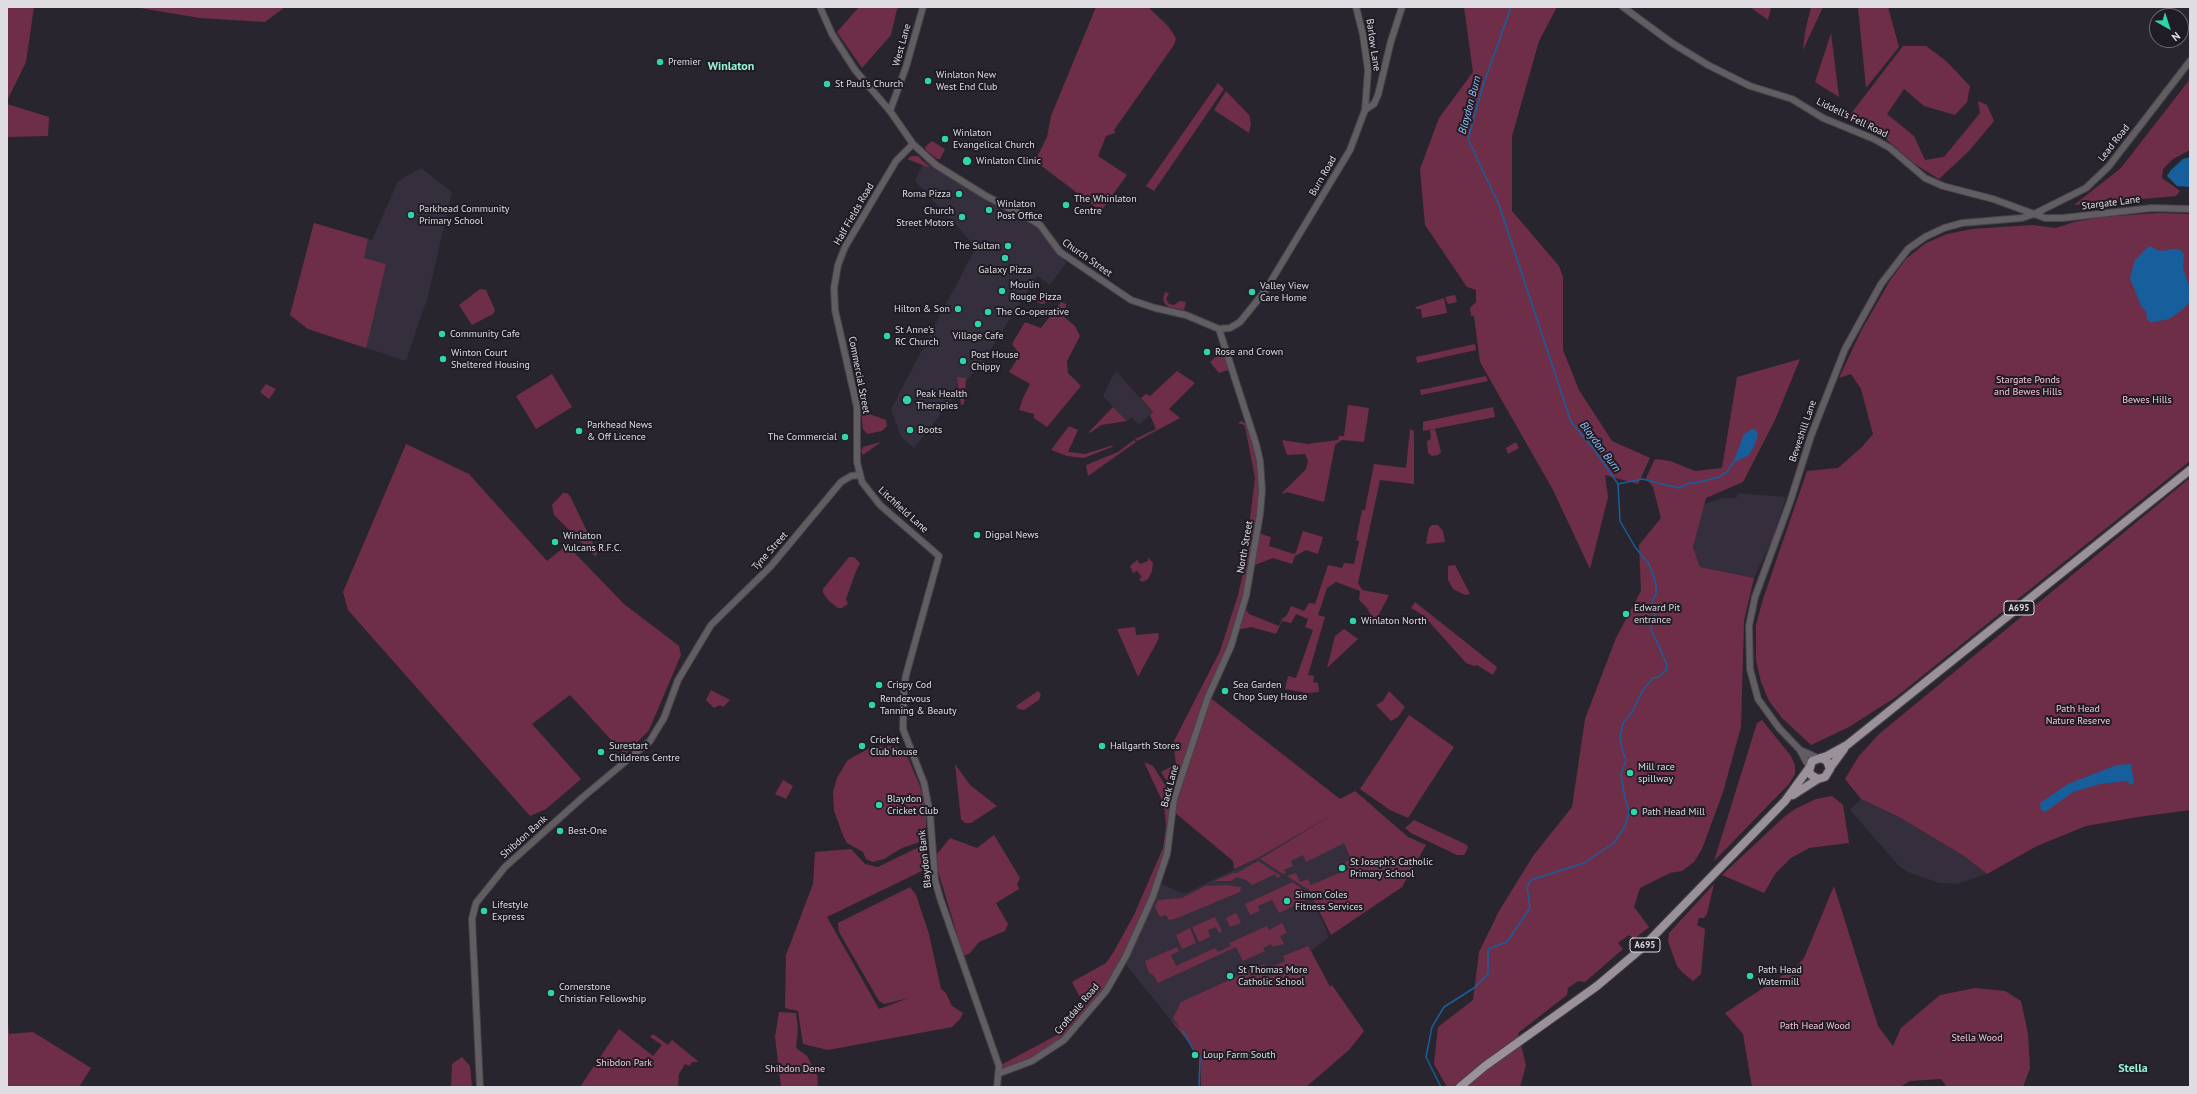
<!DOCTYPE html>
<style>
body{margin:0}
#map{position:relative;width:2197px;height:1094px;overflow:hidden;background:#29252f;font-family:"PT Sans",sans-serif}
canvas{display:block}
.frame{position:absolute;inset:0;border:8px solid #dfdce2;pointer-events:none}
.north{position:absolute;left:2149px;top:8px;width:40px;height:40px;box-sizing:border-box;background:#201c25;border:1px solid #6c6971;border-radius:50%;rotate:141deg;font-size:11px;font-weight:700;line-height:16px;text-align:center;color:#dfdce2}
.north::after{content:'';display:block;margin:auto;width:14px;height:18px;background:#30d4aa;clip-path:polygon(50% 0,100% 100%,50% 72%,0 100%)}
</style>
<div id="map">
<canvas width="2197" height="1094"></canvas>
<div class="frame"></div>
<div class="north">N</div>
</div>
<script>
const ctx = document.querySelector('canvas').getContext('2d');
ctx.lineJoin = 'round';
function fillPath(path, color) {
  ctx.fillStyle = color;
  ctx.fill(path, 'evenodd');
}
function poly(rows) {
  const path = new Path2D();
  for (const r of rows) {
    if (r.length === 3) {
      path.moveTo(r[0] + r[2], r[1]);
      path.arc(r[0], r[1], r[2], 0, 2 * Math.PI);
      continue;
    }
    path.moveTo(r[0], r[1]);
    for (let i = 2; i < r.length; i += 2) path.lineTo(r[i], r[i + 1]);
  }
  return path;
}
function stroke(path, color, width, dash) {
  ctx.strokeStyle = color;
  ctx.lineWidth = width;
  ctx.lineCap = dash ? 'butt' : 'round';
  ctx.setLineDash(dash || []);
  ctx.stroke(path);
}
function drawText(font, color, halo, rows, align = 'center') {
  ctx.font = font + ' "PT Sans",sans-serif';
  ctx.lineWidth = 4;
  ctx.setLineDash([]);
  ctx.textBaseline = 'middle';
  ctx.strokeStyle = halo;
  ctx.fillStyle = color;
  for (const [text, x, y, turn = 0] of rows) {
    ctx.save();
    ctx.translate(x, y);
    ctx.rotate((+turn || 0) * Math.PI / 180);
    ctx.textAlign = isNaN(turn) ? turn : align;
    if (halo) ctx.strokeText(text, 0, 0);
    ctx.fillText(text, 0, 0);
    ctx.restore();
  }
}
fillPath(poly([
 [925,160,986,199,1045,224,1066,263,1050,285,1037,276,986,357,914,448,901,437,891,409,976,247,915,181],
 [421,168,452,192,428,296,406,361,308,329,290,315,314,223,372,240,398,181],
 [1117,372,1153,412,1139,425,1132,417,1127,421,1103,396,1112,377],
 [1739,493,1786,497,1773,538,1754,578,1700,567,1693,547,1704,504,1723,498,1736,498],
 [1362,797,1408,837,1426,845,1402,887,1331,935,1314,901,1329,937,1311,951,1331,987,1215,1077,1182,1031,1170,1019,1123,961,1158,882,1177,891,1186,893,1256,859],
 [1861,799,1899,817,1964,856,1987,874,1957,884,1939,883,1908,872,1899,866,1850,810]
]), '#342e3d');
fillPath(poly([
 [7,7,34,7,26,62,7,101],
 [134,7,285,7,265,22,200,18],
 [859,7,901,7,897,9,891,35,862,68,837,32],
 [1096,7,1148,7,1168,26,1176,38,1174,45,1114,130,1115,133,1106,136,1098,156,1127,175,1101,211,1035,161,1047,137,1051,116],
 [1464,7,1557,7,1539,41,1512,136,1512,211,1559,266,1563,277,1563,350,1579,390,1612,441,1650,458,1638,484,1605,475,1608,497,1590,569,1553,490,1480,362,1474,316,1471,316,1470,308,1476,302,1476,290,1467,287,1425,225,1420,169,1439,118,1473,72],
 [1750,7,1771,7,1768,20],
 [1811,7,1823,7,1803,50,1805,32],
 [1858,7,1888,7,1899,47,1866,88],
 [1831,33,1839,97,1815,82],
 [1903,46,1926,46,1945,60,1970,86,1967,102,1955,115,1924,106,1904,89,1887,114,1914,136,1925,160,1944,157,1980,113,1978,101,1987,105,1994,121,1969,151,1939,179,1915,164,1886,139,1847,119],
 [2190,79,2190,150,2173,159,2163,169,2162,178,2180,191,2176,196,2074,205,2121,168],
 [1218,83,1224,89,1154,191,1146,186],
 [1226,91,1249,115,1251,124,1249,133,1214,110],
 [7,104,49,117,48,136,7,137],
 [932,141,945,149,940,159,937,159,926,150,925,147],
 [911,156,918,156,930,168,907,159],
 [2159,213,2190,214,2190,461,1896,697,1849,727,1811,745,1782,718,1769,701,1761,682,1756,660,1756,625,1763,599,1807,471,1838,468,1862,447,1873,434,1861,389,1851,374,1839,378,1861,331,1891,279,1906,259,1926,243,1947,234,1972,229,2032,225,2056,228,2074,222,2101,217],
 [314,223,368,239,364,258,386,264,366,348,308,329,290,315],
 [480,289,486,290,495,310,493,314,472,325,459,305],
 [1165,292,1169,293,1166,299,1169,304,1174,305,1180,301,1186,302,1184,310,1169,307,1165,304,1163,299],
 [1042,298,6],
 [1455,295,1457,302,1448,304,1445,297],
 [1444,298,1447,313,1422,318,1421,309,1417,309,1415,307],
 [1061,302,1066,304,1064,317,1075,326,1080,336,1067,361,1068,373,1081,386,1047,427,1034,418,1034,414,1019,410,1023,398,1030,384,1009,372,1020,355,1012,344,1025,322,1041,328],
 [1475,344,1476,350,1417,363,1416,357],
 [1223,350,1231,369,1219,373,1210,362],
 [1800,359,1775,420,1743,482,1706,498,1693,547,1700,567,1754,578,1744,621,1741,727,1723,792,1702,849,1694,862,1682,871,1670,873,1640,888,1634,907,1649,927,1634,939,1629,935,1618,943,1623,949,1585,982,1578,981,1568,988,1567,995,1518,1033,1526,1065,1520,1087,1447,1087,1434,1064,1438,1027,1473,1000,1479,952,1499,911,1533,856,1572,807,1585,719,1616,638,1641,591,1639,545,1661,518,1653,487,1646,478,1655,459,1670,461,1695,471,1722,468,1737,377],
 [1177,371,1195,383,1169,409,1180,418,1137,441,1135,439,1156,429,1150,415,1153,412,1141,398,1146,394,1150,396],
 [552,374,572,407,536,429,516,396],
 [1486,376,1488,381,1421,395,1420,390],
 [957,377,966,378,964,404,961,405],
 [266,384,276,389,269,399,260,392],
 [1348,405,1369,408,1364,442,1342,440,1335,445,1324,502,1287,492,1283,494,1282,493,1306,469,1308,461,1305,454,1287,455,1282,440,1307,444,1338,440,1339,436,1344,436],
 [1113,407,1127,421,1101,425,1090,433,1089,432],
 [1493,407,1495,417,1423,431,1423,422],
 [861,411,886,420,887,426,882,431,867,434,863,429],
 [1241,421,1251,426,1260,461,1258,533,1271,537,1269,546,1294,554,1296,552,1303,531,1323,537,1318,554,1306,550,1295,556,1292,564,1273,558,1252,566,1243,605,1249,614,1279,626,1282,619,1287,615,1291,606,1304,611,1309,603,1315,604,1328,565,1342,568,1344,563,1354,564,1359,541,1356,540,1362,510,1365,510,1374,464,1406,468,1410,429,1414,431,1414,484,1380,480,1358,583,1362,590,1389,595,1375,622,1367,608,1359,600,1360,591,1336,582,1327,588,1318,615,1325,617,1308,675,1314,676,1313,682,1318,683,1319,692,1307,693,1285,689,1288,676,1296,678,1313,630,1305,627,1308,619,1296,614,1291,623,1282,621,1276,634,1251,627,1236,630,1208,696,1340,799,1355,791,1408,837,1426,845,1402,887,1331,935,1309,890,1287,876,1296,873,1300,882,1308,879,1311,885,1349,869,1345,862,1351,859,1344,843,1306,862,1303,855,1291,861,1293,866,1284,870,1286,873,1283,874,1260,859,1332,815,1256,859,1234,869,1233,861,1173,811,1171,831,1153,896,1107,990,1064,1041,1032,1061,1000,1073,999,1066,1057,1035,1085,1007,1072,982,1106,963,1113,953,1134,915,1163,848,1166,826,1164,805,1144,762,1153,766,1174,799,1180,779,1171,782,1165,779,1161,772,1176,764,1173,743,1220,651,1238,595,1244,569,1255,478,1246,431,1244,425,1238,423],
 [1069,426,1078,430,1068,452,1085,454,1113,445,1112,447,1084,458,1067,456,1051,450],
 [1435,429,1441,452,1438,455,1432,456,1428,453,1427,441,1431,439,1430,430],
 [1134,440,1136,442,1088,476,1086,465,1118,452],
 [881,442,863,455,861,451,863,447],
 [1516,442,1519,448,1508,454,1506,448],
 [406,444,469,474,547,561,567,545,624,604,679,646,681,655,649,730,625,755,570,695,532,724,581,779,546,809,530,816,348,610,343,592],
 [2190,478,2190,810,2138,817,2086,826,2037,846,1987,874,1964,856,1899,817,1861,799,1845,779,1859,756,1879,734],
 [563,493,567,493,570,496,597,552,596,557,554,515,552,505],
 [1432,525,1438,525,1443,531,1445,542,1426,544,1429,528],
 [849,557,854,557,860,563,856,571,846,599,848,604,842,608,838,608,829,601,823,593,823,589],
 [1148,557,1153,563,1152,571,1148,579,1142,582,1139,579,1142,577,1137,571,1133,573,1130,566,1137,560,1140,564,1148,561],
 [1455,565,1470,594,1465,595,1453,589,1448,580,1448,566],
 [1415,602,1497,667,1493,675,1477,665,1474,666,1466,663,1424,616,1411,608],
 [1135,627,1136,635,1158,633,1159,638,1138,677,1117,629],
 [1344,629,1358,639,1327,668,1335,636],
 [711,690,730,700,723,707,720,705,714,708,706,700],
 [1038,691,1041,694,1039,700,1024,710,1018,709,1016,706],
 [1389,691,1405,707,1398,717,1391,721,1376,705,1383,701],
 [1409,715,1454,747,1408,818,1390,810,1360,789],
 [1762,720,1791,756,1795,765,1795,774,1789,784,1714,861,1757,723],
 [895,746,902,750,908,758,920,786,926,810,926,834,922,841,902,848,884,859,873,862,866,859,863,852,847,843,844,838,834,811,833,792,837,778,847,761,853,757,872,747],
 [955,764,970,785,997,806,971,823,965,823,961,819],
 [783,780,793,786,786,799,775,794],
 [1832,796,1843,805,1849,843,1809,848,1791,858,1775,874,1764,893,1722,875,1784,817,1795,809,1816,799],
 [1414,820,1467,845,1468,848,1464,855,1457,855,1411,833,1405,828],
 [994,835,1020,878,1017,884,1019,889,996,903,1008,924,1005,931,979,942,970,953,961,957,957,934,938,871,937,854,950,838,977,848],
 [923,845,928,862,924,870,827,917,879,1009,909,998,884,1004,879,1001,839,932,838,923,910,887,916,895,929,934,941,989,946,993,952,1006,963,1013,960,1019,952,1027,828,1050,803,1044,798,1011,785,1008,786,955,813,884,815,852,851,849,865,864,878,867],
 [1258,861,1281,876,1277,878,1275,874,1252,885,1246,880,1236,877,1231,881,1214,881,1233,873,1237,873],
 [1293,882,1306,892,1308,899,1302,902,1299,896,1302,902,1279,913,1272,900,1258,906,1260,911,1250,915,1245,904],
 [1714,884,1707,914,1704,918,1699,918,1697,925,1705,929,1701,974,1693,981,1683,973,1677,966,1668,941,1669,933],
 [1226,885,1241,887,1240,892,1175,919,1169,920,1166,915,1160,917,1155,907,1158,900,1182,898,1205,886],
 [1834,886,1878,1026,1893,1046,1901,1028,1940,995,1975,988,2005,991,2021,1001,2028,1034,2030,1068,2023,1087,1947,1087,1941,1079,1910,1081,1900,1087,1752,1087,1743,1034,1725,1013,1797,966,1804,958],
 [1236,913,1241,923,1230,927,1226,918],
 [1215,917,1222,931,1219,933,1216,927,1208,930,1210,937,1199,942,1192,927],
 [1282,923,1287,933,1280,936,1284,944,1272,947,1271,944,1263,948,1265,951,1243,961,1236,947,1158,983,1154,976,1149,973,1145,961,1177,947,1179,951,1171,955,1176,966,1215,948,1218,952,1231,946,1229,943,1267,926,1269,930],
 [1190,928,1196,943,1182,949,1176,935],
 [1308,946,1330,987,1332,985,1364,1031,1349,1050,1306,1087,1201,1087,1200,1057,1170,1019,1181,1029,1173,1018,1181,1002,1264,964,1267,969,1285,961,1283,956],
 [779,1012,796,1013,798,1029,796,1048,807,1056,817,1075,818,1087,781,1087,775,1037],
 [7,1016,9,1034,33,1032,91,1068,79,1087,7,1087],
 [619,1029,653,1056,662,1045,650,1037,653,1034,668,1045,672,1040,699,1062,692,1062,690,1066,685,1064,679,1074,678,1087,580,1087],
 [462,1057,470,1066,472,1087,451,1087,452,1064]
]), '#6f2e48');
fillPath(poly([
 [2190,157,2190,187,2177,186,2167,176,2171,170,2183,159],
 [2149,246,2160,251,2176,249,2181,250,2184,255,2183,268,2190,289,2190,301,2182,310,2169,319,2154,322,2150,322,2147,319,2146,311,2141,306,2130,278,2135,260],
 [1754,428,1758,434,1755,444,1749,455,1733,463,1744,434],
 [2131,764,2134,783,2130,785,2128,781,2100,784,2073,792,2045,812,2041,810,2040,803,2068,784,2117,765]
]), '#175e9d');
stroke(poly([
 [1618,484,1642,479,1679,488,1689,483,1696,483,1719,477,1727,472,1733,463],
 [1183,1031,1194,1051,1200,1057,1199,1087],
 [1441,1087,1426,1057,1432,1027,1444,1007,1474,988,1488,974,1488,949,1507,942,1530,908,1527,887,1531,880,1584,863,1614,843,1625,826,1629,811,1625,798,1621,775,1626,760,1622,749,1620,737,1623,723,1632,712,1643,690,1653,678,1659,677,1666,670,1667,665,1651,629,1652,623,1657,619,1652,610,1652,602,1656,594,1656,584,1649,564,1635,547,1620,521,1618,484,1594,449,1571,422,1499,205,1468,139,1483,86,1511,7]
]), '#175e9d', 1.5);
const minor = poly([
 [820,7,832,34,855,70,890,111,913,144,936,165,986,196,1032,220,1040,225,1060,252,1131,300,1155,308,1186,315,1219,329,1256,444,1260,461,1262,490,1260,514,1246,596,1231,646,1208,697,1174,799,1167,854,1153,896,1126,956,1106,991,1064,1040,1032,1061,1000,1073],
 [1356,7,1363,35,1368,70,1365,110],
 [1623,7,1672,43,1708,65,1750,86,1792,99,1823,118,1874,139,1890,148,1925,178,1943,186,1993,199,2045,218,2063,218,2152,208,2190,209],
 [890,111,906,67,923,7],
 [913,144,896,161,845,247,838,265,834,288,835,310,857,407,857,462,862,482,880,505,939,556,906,675,904,687,903,729,924,783,930,814,935,880,940,898,999,1066,997,1087],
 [1219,329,1230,328,1240,322,1265,291,1350,150,1365,110,1374,104,1378,95,1391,41,1402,7],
 [1800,750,1818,758],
 [1809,767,1800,750,1779,728,1758,699,1750,669,1749,626,1755,597,1790,502,1811,436,1845,349,1881,284,1908,249,1925,237,1944,228,1962,223,2022,218,2034,214,2086,188,2109,166,2190,61],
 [480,1087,472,919,476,903,505,867,583,797,650,741,664,718,678,680,711,625,771,566,841,482,851,476,859,475]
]);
const major = poly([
 [1821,758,1827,761,1830,769,1825,777,1818,779,1811,775,1809,771,1812,761,1827,756,1847,745,2190,470],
 [1830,768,1844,749],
 [1793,795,1818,779],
 [1460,1087,1485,1066,1597,986,1642,948,1785,801,1809,768]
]);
stroke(minor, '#46424c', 8);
stroke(major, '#46424c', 10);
stroke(minor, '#615d60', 6);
stroke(major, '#9a9199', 8);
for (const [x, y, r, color] of [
 [660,62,4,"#30d4aa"],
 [928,81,4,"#30d4aa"],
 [827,84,4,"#30d4aa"],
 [945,139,4,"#30d4aa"],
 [967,161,5,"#30d4aa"],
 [959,194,4,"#30d4aa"],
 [1066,205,4,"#30d4aa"],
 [989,210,4,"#30d4aa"],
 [411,215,4,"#30d4aa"],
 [962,217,4,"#30d4aa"],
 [1008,246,4,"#30d4aa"],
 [1005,258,4,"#30d4aa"],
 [1002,291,4,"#30d4aa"],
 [1252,292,4,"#30d4aa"],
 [958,309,4,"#30d4aa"],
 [988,312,4,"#30d4aa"],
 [978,324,4,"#30d4aa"],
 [442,334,4,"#30d4aa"],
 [887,336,4,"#30d4aa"],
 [1207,352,4,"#30d4aa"],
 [443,359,4,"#30d4aa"],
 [963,361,4,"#30d4aa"],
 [907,400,5,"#30d4aa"],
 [910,430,4,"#30d4aa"],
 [579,431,4,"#30d4aa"],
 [845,437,4,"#30d4aa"],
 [977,535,4,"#30d4aa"],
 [555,542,4,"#30d4aa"],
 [1626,614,4,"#30d4aa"],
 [1353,621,4,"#30d4aa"],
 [879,685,4,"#30d4aa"],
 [1225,691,4,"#30d4aa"],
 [872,705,4,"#30d4aa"],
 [862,746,4,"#30d4aa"],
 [1102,746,4,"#30d4aa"],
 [601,752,4,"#30d4aa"],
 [1630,773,4,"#30d4aa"],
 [879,805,4,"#30d4aa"],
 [1634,812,4,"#30d4aa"],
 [560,831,4,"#30d4aa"],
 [1342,868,4,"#30d4aa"],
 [1287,901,4,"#30d4aa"],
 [484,911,4,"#30d4aa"],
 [1230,976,4,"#30d4aa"],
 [1750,976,4,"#30d4aa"],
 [551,993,4,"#30d4aa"],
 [1195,1055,4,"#30d4aa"]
]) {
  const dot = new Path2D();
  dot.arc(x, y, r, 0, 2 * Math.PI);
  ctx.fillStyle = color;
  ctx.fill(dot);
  stroke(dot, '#201c25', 1.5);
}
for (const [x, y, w] of [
 [2019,608,30],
 [1645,945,30]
]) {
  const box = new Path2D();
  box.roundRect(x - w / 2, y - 7, w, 14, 3);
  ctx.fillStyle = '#201c25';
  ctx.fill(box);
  stroke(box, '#dfdce2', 1);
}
drawText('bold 9px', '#dfdce2', null, [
 ["A695",2019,608],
 ["A695",1645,945]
]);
drawText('10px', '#dfdce2', '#201c25', [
 ["West Lane",902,45,-74],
 ["Barlow Lane",1373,45,82],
 ["Liddell's Fell Road",1852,118,26],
 ["Lead Road",2114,143,-52],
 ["Burn Road",1323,176,-60],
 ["Stargate Lane",2111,203,-7],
 ["Half Fields Road",854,214,-60],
 ["Church Street",1087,258,35],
 ["Commercial Street",859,375,79],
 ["Beweshill Lane",1803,431,-71],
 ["Litchfield Lane",903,510,42],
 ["North Street",1245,547,-80],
 ["Tyne Street",770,551,-48],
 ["Back Lane",1170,786,-75],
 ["Shibdon Bank",524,837,-42],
 ["Blaydon Bank",925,859,-96],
 ["Croftdale Road",1077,1009,-50]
]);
drawText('10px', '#dfdce2', '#201c25', [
 ["Premier",668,62],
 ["Winlaton New",936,75],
 ["West End Club",936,87],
 ["St Paul's Church",835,84],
 ["Winlaton",953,133],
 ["Evangelical Church",953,145],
 ["Winlaton Clinic",976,161],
 ["Roma Pizza",951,194,"right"],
 ["The Whinlaton",1074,199],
 ["Centre",1074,211],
 ["Winlaton",997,204],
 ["Post Office",997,216],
 ["Parkhead Community",419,209],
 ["Primary School",419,221],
 ["Church",954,211,"right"],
 ["Street Motors",954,223,"right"],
 ["The Sultan",1000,246,"right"],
 ["Galaxy Pizza",1005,270,"center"],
 ["Moulin",1010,285],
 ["Rouge Pizza",1010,297],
 ["Valley View",1260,286],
 ["Care Home",1260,298],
 ["Hilton & Son",950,309,"right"],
 ["The Co-operative",996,312],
 ["St Anne's",895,330],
 ["RC Church",895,342],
 ["Community Cafe",450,334],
 ["Village Cafe",978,336,"center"],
 ["Rose and Crown",1215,352],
 ["Winton Court",451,353],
 ["Sheltered Housing",451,365],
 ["Post House",971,355],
 ["Chippy",971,367],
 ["Peak Health",916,394],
 ["Therapies",916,406],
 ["Parkhead News",587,425],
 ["& Off Licence",587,437],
 ["Boots",918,430],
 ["The Commercial",837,437,"right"],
 ["Digpal News",985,535],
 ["Winlaton",563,536],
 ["Vulcans R.F.C.",563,548],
 ["Edward Pit",1634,608],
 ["entrance",1634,620],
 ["Winlaton North",1361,621],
 ["Crispy Cod",887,685],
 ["Sea Garden",1233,685],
 ["Chop Suey House",1233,697],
 ["Rendezvous",880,699],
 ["Tanning & Beauty",880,711],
 ["Cricket",870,740],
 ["Club house",870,752],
 ["Surestart",609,746],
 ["Childrens Centre",609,758],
 ["Hallgarth Stores",1110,746],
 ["Mill race",1638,767],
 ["spillway",1638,779],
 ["Blaydon",887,799],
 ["Cricket Club",887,811],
 ["Path Head Mill",1642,812],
 ["Best-One",568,831],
 ["St Joseph's Catholic",1350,862],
 ["Primary School",1350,874],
 ["Simon Coles",1295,895],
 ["Fitness Services",1295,907],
 ["Lifestyle",492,905],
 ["Express",492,917],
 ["St Thomas More",1238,970],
 ["Catholic School",1238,982],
 ["Path Head",1758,970],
 ["Watermill",1758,982],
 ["Cornerstone",559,987],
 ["Christian Fellowship",559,999],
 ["Loup Farm South",1203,1055]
], 'left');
drawText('10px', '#f6c3d4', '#201c25', [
 ["Stargate Ponds",2028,380],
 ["and Bewes Hills",2028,392],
 ["Bewes Hills",2147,400],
 ["Path Head",2078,709],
 ["Nature Reserve",2078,721],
 ["Path Head Wood",1815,1026],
 ["Stella Wood",1977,1038],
 ["Shibdon Park",624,1063],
 ["Shibdon Dene",795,1069]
]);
drawText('italic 11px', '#92c3f8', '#201c25', [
 ["Blaydon Burn",1470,105,-75],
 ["Blaydon Burn",1600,447,53]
]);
drawText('bold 12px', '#96f3d3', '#201c25', [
 ["Winlaton",731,67],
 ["Stella",2133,1069]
]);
</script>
